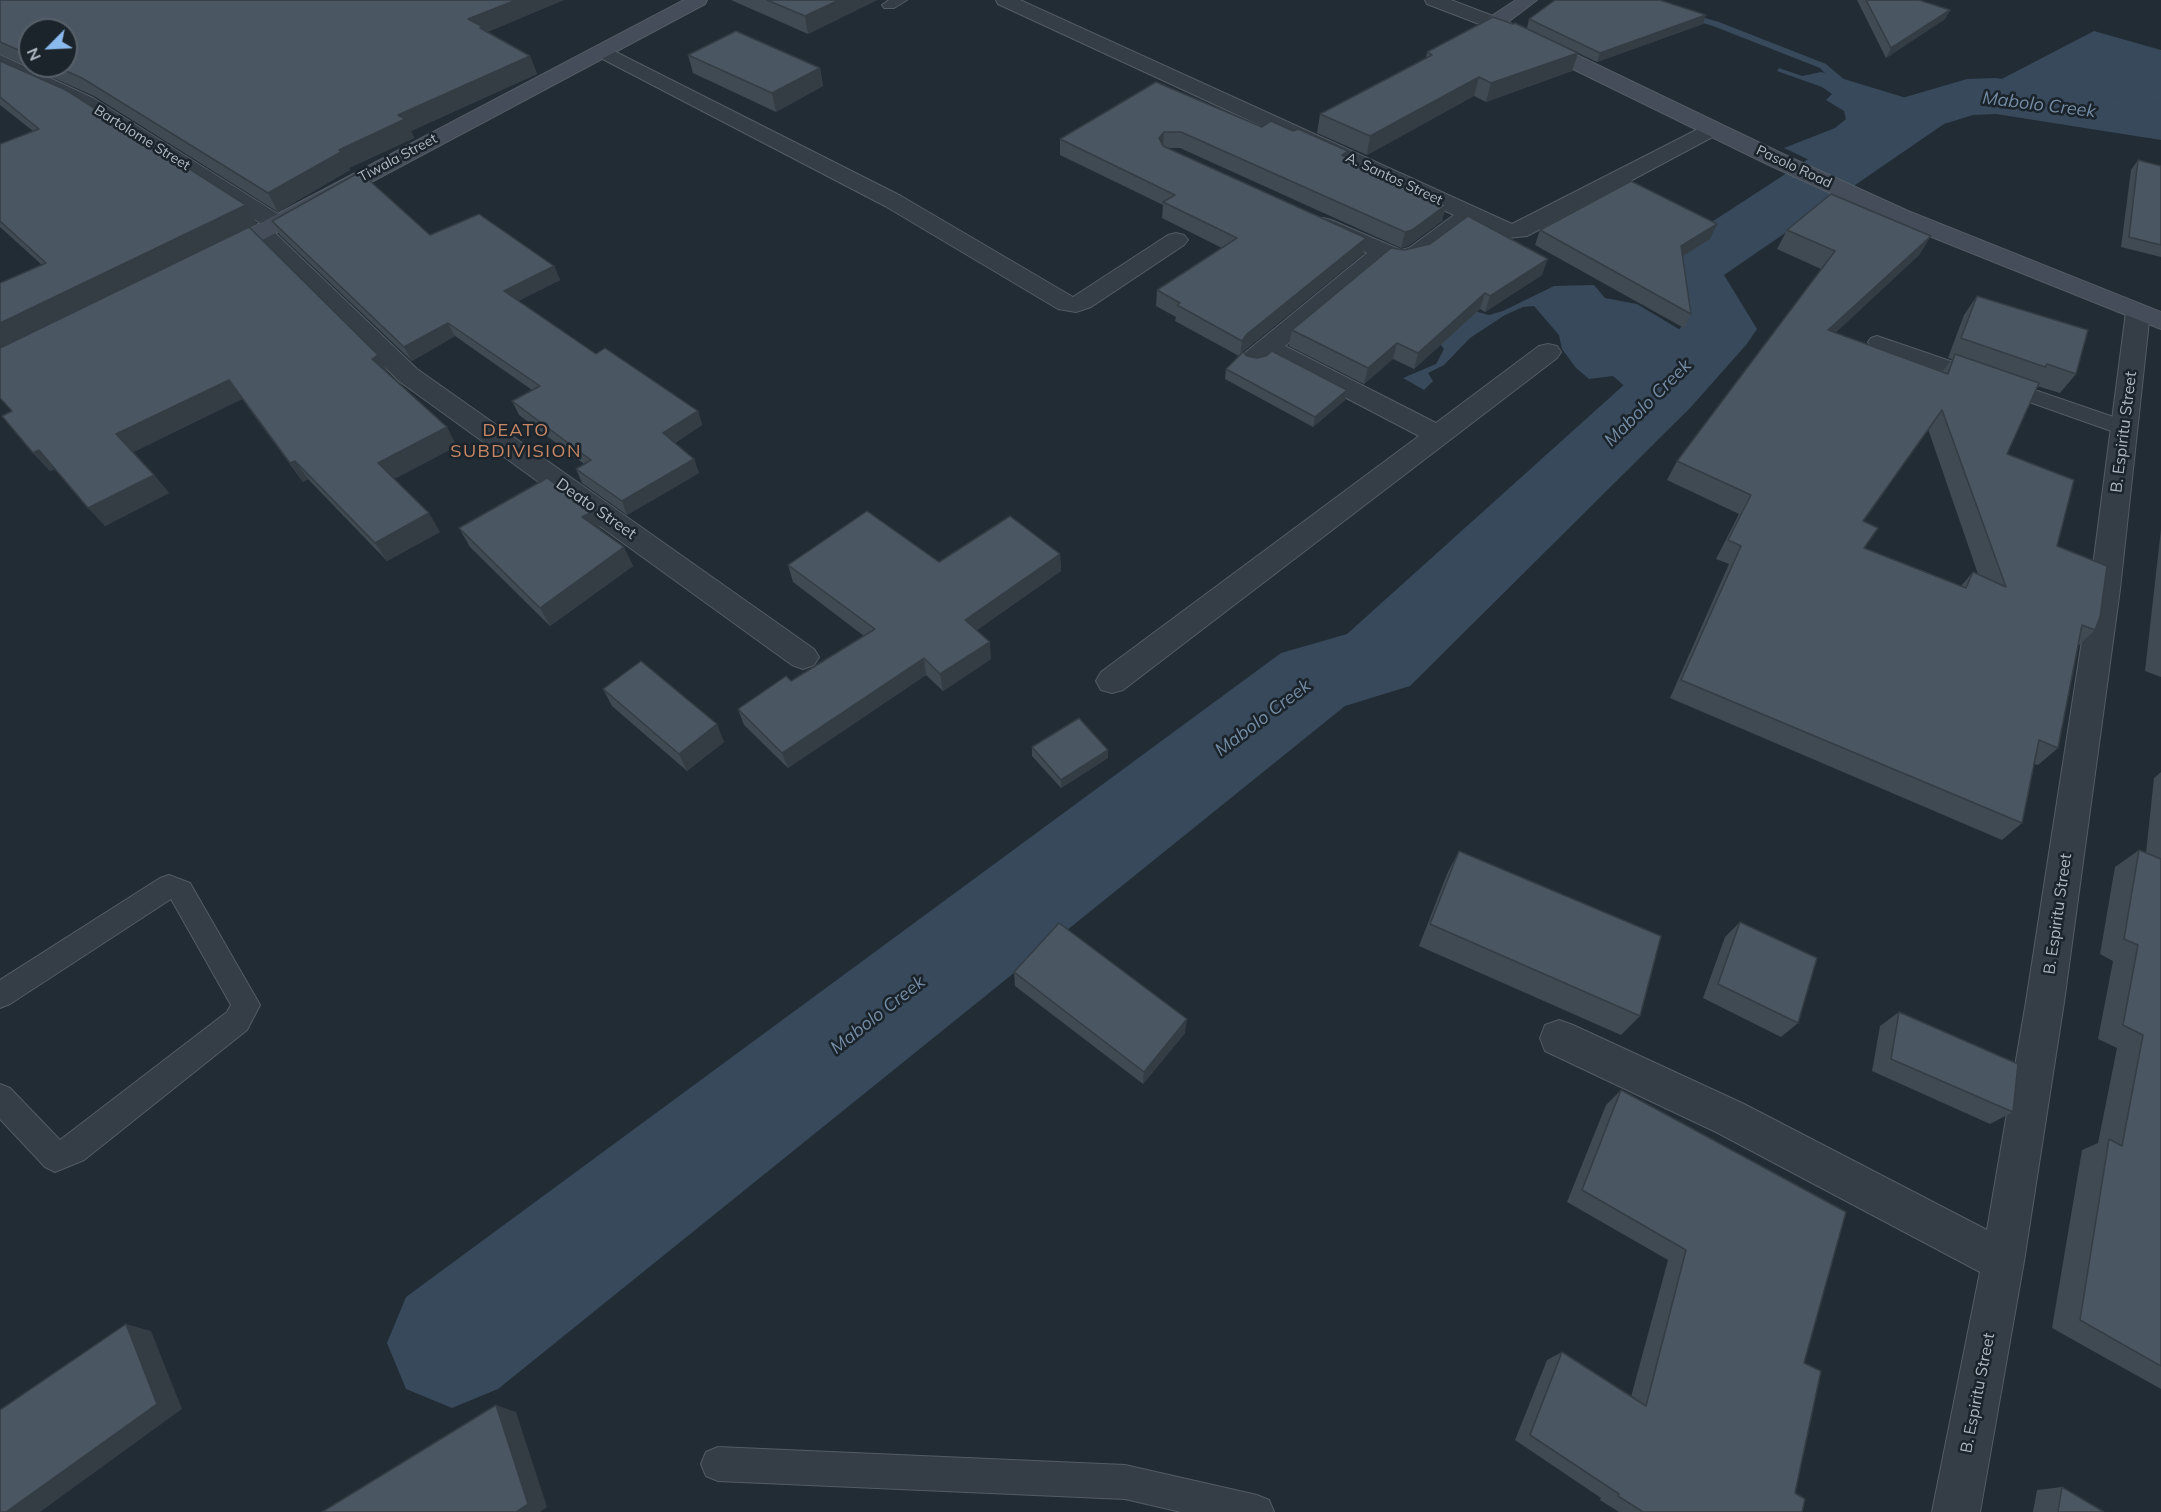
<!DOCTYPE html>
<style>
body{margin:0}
#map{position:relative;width:2161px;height:1512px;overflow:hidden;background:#222c35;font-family:Mulish,sans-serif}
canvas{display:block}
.north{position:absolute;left:18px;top:18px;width:60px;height:60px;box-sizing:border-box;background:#1b232b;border:2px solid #575f68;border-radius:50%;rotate:246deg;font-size:16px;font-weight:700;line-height:24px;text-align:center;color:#b0b9c3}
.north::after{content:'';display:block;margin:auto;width:21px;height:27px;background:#8ab9ed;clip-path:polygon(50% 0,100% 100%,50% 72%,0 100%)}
</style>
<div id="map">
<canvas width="2161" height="1512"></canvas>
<div class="north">N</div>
</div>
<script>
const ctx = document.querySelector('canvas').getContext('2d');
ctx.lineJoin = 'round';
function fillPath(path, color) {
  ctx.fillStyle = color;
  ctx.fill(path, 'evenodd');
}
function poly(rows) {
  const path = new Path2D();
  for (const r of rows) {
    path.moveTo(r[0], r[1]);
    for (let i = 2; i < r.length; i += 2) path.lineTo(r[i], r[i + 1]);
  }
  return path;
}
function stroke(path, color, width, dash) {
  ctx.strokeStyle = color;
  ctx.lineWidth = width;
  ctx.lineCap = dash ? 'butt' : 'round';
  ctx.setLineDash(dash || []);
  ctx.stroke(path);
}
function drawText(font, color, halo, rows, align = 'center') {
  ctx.font = font + ' Mulish,sans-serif';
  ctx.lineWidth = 5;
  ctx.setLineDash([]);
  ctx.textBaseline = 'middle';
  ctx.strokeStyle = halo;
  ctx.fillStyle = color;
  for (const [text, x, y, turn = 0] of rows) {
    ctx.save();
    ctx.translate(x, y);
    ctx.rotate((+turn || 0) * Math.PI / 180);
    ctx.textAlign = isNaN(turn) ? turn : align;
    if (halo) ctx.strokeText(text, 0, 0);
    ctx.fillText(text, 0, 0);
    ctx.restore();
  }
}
fillPath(poly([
 [2094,31,2161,50,2161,122,2039,102,1967,97],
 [1779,68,1802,76,1821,72,1926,104,1937,113,1845,177,1784,148,1835,128,1846,119,1844,111,1826,100,1832,94,1822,87,1777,71],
 [1594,285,1605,298,1637,304,1682,331,1706,327,1730,338,1656,414,1613,376,1589,379,1576,368,1562,349,1559,335,1534,306,1523,307,1505,315,1470,338,1444,365,1428,373,1433,381,1424,390,1403,378,1436,364,1444,349,1430,331,1460,307,1489,315,1503,311,1554,286]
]), '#37495b');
fillPath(poly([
 [1684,12,1719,22,1826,64,1853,87,1848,90,1838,87,1820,68,1713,26,1681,17,1679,15,1684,12]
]), '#37495b');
fillPath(poly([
 [1996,78,2161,104,2161,140,1996,114,1973,115,1944,124,1724,275,1757,329,1746,345,1690,408,1410,686,1345,706,498,1389,452,1408,406,1389,387,1343,406,1297,1281,653,1347,634,1636,374,1682,326,1651,270,1661,255,1902,98,1967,79,1996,78]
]), '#37495b');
const lane = poly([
 [889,0,907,0,894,8,884,8,882,5,889,0],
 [1877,336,2131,423,2134,428,2131,433,2124,434,2117,433,1871,346,1868,342,1871,338,1877,336],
 [169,875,190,883,260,1005,247,1030,84,1160,55,1172,45,1167,0,1119,0,1084,10,1088,60,1140,227,1012,231,1005,171,899,10,1004,0,1008,0,980,160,878,169,875],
 [718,1447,1125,1465,1257,1495,1269,1500,1274,1512,1181,1512,1125,1499,718,1481,706,1476,701,1464,706,1452,718,1447]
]);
const street = poly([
 [996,0,1020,0,1512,224,1706,125,1713,123,1720,125,1723,129,1720,133,1527,236,1508,238,1472,223,1425,258,1400,264,1387,261,1285,346,1436,423,1539,346,1548,344,1557,346,1561,352,1557,358,1123,690,1112,693,1101,690,1096,681,1101,672,1419,436,1270,358,1264,364,1255,366,1246,364,1242,358,1246,352,1367,253,1315,230,1312,225,1315,220,1323,218,1331,220,1401,250,1409,248,1454,215,998,4,996,0],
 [1425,0,1451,0,1501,19,1503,23,1501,27,1487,27,1427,4,1425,0],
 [602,45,901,196,1073,297,1168,235,1176,233,1184,235,1188,240,1184,245,1091,307,1076,312,1058,309,885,206,595,55,592,51,595,47,602,45],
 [0,55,93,98,286,219,289,224,286,229,278,231,271,229,417,369,814,649,819,657,814,665,803,669,792,665,399,381,251,233,254,228,268,228,79,106,19,80,0,69,0,55],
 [2138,305,2147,307,2150,312,2120,589,2064,1002,2024,1261,1980,1512,1932,1512,1980,1272,1716,1132,1545,1051,1540,1038,1545,1025,1559,1020,1573,1025,1744,1104,1987,1230,2026,1002,2090,589,2126,312,2129,307,2138,305]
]);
const secondary = poly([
 [684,0,707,0,705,4,225,260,217,262,209,260,205,255,209,250,684,0],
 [1516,0,1537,0,1508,22,1785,155,1908,211,2161,312,2161,329,1892,221,1769,165,1487,27,1485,23,1487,19,1516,0]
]);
stroke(lane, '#535c64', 2);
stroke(street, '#535c64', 2);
stroke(secondary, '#535c64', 2);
fillPath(lane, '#353e46');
fillPath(street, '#353e46');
fillPath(secondary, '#444d59');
fillPath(poly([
 [0,0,564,0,487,32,530,56,537,74,411,131,414,138,349,168,350,170,278,212,94,96,0,54],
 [30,30,66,66,30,66],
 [731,0,877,0,808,34],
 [1857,0,1919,0,1950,10,1945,19,1886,58],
 [1706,15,1703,24,1597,62,1578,53,1572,71,1486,102,1474,96,1367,155,1317,133,1320,114,1426,58,1427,52,1513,24,1527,28,1529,19],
 [688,55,820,68,823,86,776,112,693,73],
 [0,61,257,224,249,227,457,446,394,479,440,532,387,561,308,479,303,482,242,399,133,452,154,475,169,493,105,526,56,469,50,471,33,453,12,411,42,265,0,227,0,144,33,131,0,105],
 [1156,82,1262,127,1293,131,1348,151,1347,158,1446,205,1442,221,1408,246,1401,248,1180,148,1166,148,1366,238,1363,254,1245,350,1242,353,1247,356,1347,390,1345,400,1313,427,1225,379,1226,369,1239,356,1175,321,1176,317,1156,306,1157,290,1222,248,1162,218,1163,205,1060,155,1060,139],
 [2138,160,2161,166,2161,257,2121,247,2131,170],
 [272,221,430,235,554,266,560,280,518,301,596,354,698,411,702,425,675,443,694,459,699,473,627,515,582,483,576,469,584,464,519,415,512,401,532,390,455,336,412,361,280,235],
 [1717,224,1710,239,1683,256,1691,314,1684,328,1535,245,1540,230],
 [1787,230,1931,236,1919,255,1835,333,1942,372,1952,359,1948,358,1964,315,1977,296,2076,374,2060,393,2037,386,2007,454,2057,546,2095,630,2078,646,2058,748,2038,765,2034,764,2022,823,2002,840,1670,698,1729,564,1716,559,1739,514,1667,480,1677,461,1821,269,1777,249],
 [1928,429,1978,574,1973,572,1961,586,1864,548,1863,521],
 [1542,275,1485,312,1480,309,1414,369,1393,359,1364,384,1289,346,1292,330],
 [459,528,601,530,600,530,633,566,550,626,470,547],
 [2161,529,2161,677,2145,671],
 [1060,554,1061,571,977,630,991,659,943,691,926,675,788,768,744,725,738,709,791,681,864,636,793,582,788,565,939,562],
 [603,689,724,742,687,771,612,706],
 [1032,747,1108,758,1061,788,1032,756],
 [2161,772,2161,1389,2052,1328,2082,1150,2098,1143,2117,1048,2098,1039,2113,961,2100,954,2115,867,2139,850,2146,853,2154,778],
 [1459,851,1640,1016,1621,1035,1419,946,1447,874],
 [1740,922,1798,1023,1781,1037,1703,998,1725,937],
 [1014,972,1185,1033,1143,1084,1015,986],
 [1899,1012,2013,1112,1990,1124,1872,1071,1880,1026],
 [1621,1090,1804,1363,1795,1493,1802,1512,1619,1512,1600,1500,1601,1498,1515,1440,1547,1360,1562,1352,1631,1397,1668,1260,1567,1202,1606,1105],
 [2062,1487,2104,1512,2033,1512,2037,1490]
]), '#404a53');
fillPath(poly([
 [516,0,564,0,485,33,468,19],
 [839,0,877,0,808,34,805,16],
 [1950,10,1945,19,1886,58,1891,48],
 [1706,15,1703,24,1597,62,1600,53],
 [1578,53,1572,71,1486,102,1491,83],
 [530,56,537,74,411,131,414,138,349,168,350,170,278,212,268,193,398,115],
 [820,68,823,86,776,112,772,93],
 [1479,77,1474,96,1367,155,1370,136],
 [1164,132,1163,148,1159,138],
 [1348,151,1345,167,1342,155],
 [246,205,257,224,0,350,0,323],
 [1446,205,1442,221,1408,246,1401,248,1405,232],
 [1717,224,1710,239,1675,261,1681,246],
 [1931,236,1919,255,1817,350,1828,330],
 [1366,238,1363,254,1245,350,1240,357,1242,341,1247,334],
 [1548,259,1542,275,1485,312,1490,296],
 [554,266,560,280,510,305,504,291],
 [1485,293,1480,309,1414,369,1418,353],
 [448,323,455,336,412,361,404,347],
 [1397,343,1393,359,1364,384,1368,368],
 [378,355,389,374,372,359],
 [229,380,242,399,132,453,116,434],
 [1347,390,1345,400,1313,427,1315,417],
 [698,411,702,425,668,447,663,433],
 [447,427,457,446,389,482,378,463],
 [39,450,56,469,50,471,33,453],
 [694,459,699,473,627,515,622,501],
 [295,461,308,479,303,482,290,463],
 [154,475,169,493,105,526,88,508],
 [593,511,601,530,590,536,582,517],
 [429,513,440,532,387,561,375,543],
 [624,547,633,566,550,626,540,608],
 [1060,554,1061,571,967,637,965,620],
 [990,642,991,659,943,691,940,674],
 [924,658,926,675,788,768,782,753],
 [717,724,724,742,687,771,679,754],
 [1108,750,1108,758,1061,788,1061,780],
 [1187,1019,1185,1033,1143,1084,1144,1072],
 [126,1324,151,1331,182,1409,40,1512,6,1512],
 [496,1405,516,1412,547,1507,540,1512,516,1512]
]), '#343c44');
const building = poly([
 [0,0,516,0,468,19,483,27,480,28,530,56,398,115,405,119,339,150,341,152,268,193,82,78,55,66,66,66,66,30,30,30,30,55,0,42,0,0],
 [767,0,839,0,805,16,767,0],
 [1555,0,1660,0,1706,15,1600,53,1529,19,1555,0],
 [1866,0,1919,0,1950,10,1891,48,1866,0],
 [1493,17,1513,24,1515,23,1578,53,1491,83,1479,77,1370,136,1320,114,1432,55,1427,52,1493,17],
 [736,31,820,68,772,93,688,55,736,31],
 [0,61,66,90,246,205,0,323,0,283,46,263,0,221,0,144,39,129,0,97,0,61],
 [1156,82,1262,127,1271,121,1293,131,1298,129,1348,151,1342,155,1446,205,1412,230,1405,232,1181,132,1164,132,1159,138,1163,146,1366,238,1247,334,1242,341,1177,305,1180,303,1157,290,1237,238,1163,202,1175,195,1060,139,1156,82],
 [2138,160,2161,166,2161,245,2129,237,2138,160],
 [360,172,430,235,479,214,554,266,504,291,596,354,605,348,698,411,663,433,694,459,622,501,576,469,591,460,512,401,540,386,448,323,404,347,272,221,360,172],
 [1631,181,1717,224,1681,246,1691,314,1540,230,1631,181],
 [1831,194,1931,236,1828,330,1948,374,1955,354,2039,383,2007,454,2074,480,2057,546,2107,566,2100,617,2095,630,2082,625,2058,748,2039,740,2022,823,1681,680,1741,546,1728,540,1751,495,1677,461,1835,251,1787,230,1831,194],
 [1942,410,2006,587,1973,572,1966,588,1864,548,1878,528,1863,521,1942,410],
 [1468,216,1548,259,1490,296,1485,293,1418,353,1397,343,1368,368,1292,330,1391,248,1404,250,1430,244,1468,216],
 [249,227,378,355,372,359,447,427,378,463,429,513,375,543,295,461,290,463,229,380,116,434,154,475,88,508,39,450,33,453,2,416,12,411,0,398,0,348,249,227],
 [1977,296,2088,330,2076,374,2047,364,2045,367,1961,338,1977,296],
 [1272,351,1347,390,1315,417,1226,369,1243,352,1247,356,1257,358,1266,356,1272,351],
 [547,478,593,511,582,517,624,547,540,608,459,528,547,478],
 [867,511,939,562,1010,516,1060,554,965,620,990,642,940,674,924,658,782,753,738,709,786,676,791,681,875,629,788,565,867,511],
 [641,661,717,724,679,754,603,689,641,661],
 [1079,718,1108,750,1061,780,1032,747,1079,718],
 [2139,850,2161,859,2161,1366,2080,1320,2109,1139,2122,1146,2143,1035,2123,1025,2138,945,2124,939,2139,850],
 [1459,851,1661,936,1640,1016,1430,924,1459,851],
 [1740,922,1817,958,1798,1023,1718,984,1740,922],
 [1059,923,1187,1019,1144,1072,1014,972,1059,923],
 [1899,1012,2018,1064,2013,1112,1891,1059,1899,1012],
 [1621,1090,1846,1212,1804,1363,1821,1371,1795,1493,1805,1499,1802,1512,1643,1512,1618,1496,1619,1494,1530,1435,1562,1352,1646,1406,1686,1250,1582,1190,1621,1090],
 [126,1324,157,1404,6,1512,0,1512,0,1410,126,1324],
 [496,1405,528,1504,516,1512,322,1512,496,1405],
 [2062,1487,2104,1512,2058,1512,2062,1487]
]);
fillPath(building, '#4a5661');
stroke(building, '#343c44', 1.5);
drawText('14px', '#b0b9c3', '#1b232b', [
 ["Bartolome Street",142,138,32],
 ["Tiwala Street",398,158,-28],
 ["Pasolo Road",1794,167,25],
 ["A. Santos Street",1394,179,25]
]);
drawText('16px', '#b0b9c3', '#1b232b', [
 ["B. Espiritu Street",2124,432,-83],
 ["Deato Street",596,509,35],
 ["B. Espiritu Street",2058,914,-82],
 ["B. Espiritu Street",1978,1393,-79]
]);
drawText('italic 18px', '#738ca4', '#1b232b', [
 ["Mabolo Creek",2039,105,7],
 ["Mabolo Creek",1648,403,-45],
 ["Mabolo Creek",1263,718,-37],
 ["Mabolo Creek",878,1015,-38]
]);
ctx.letterSpacing = '1.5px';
drawText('18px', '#c88865', '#1b232b', [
 ["DEATO",516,431],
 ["SUBDIVISION",516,452]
]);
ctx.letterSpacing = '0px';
</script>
